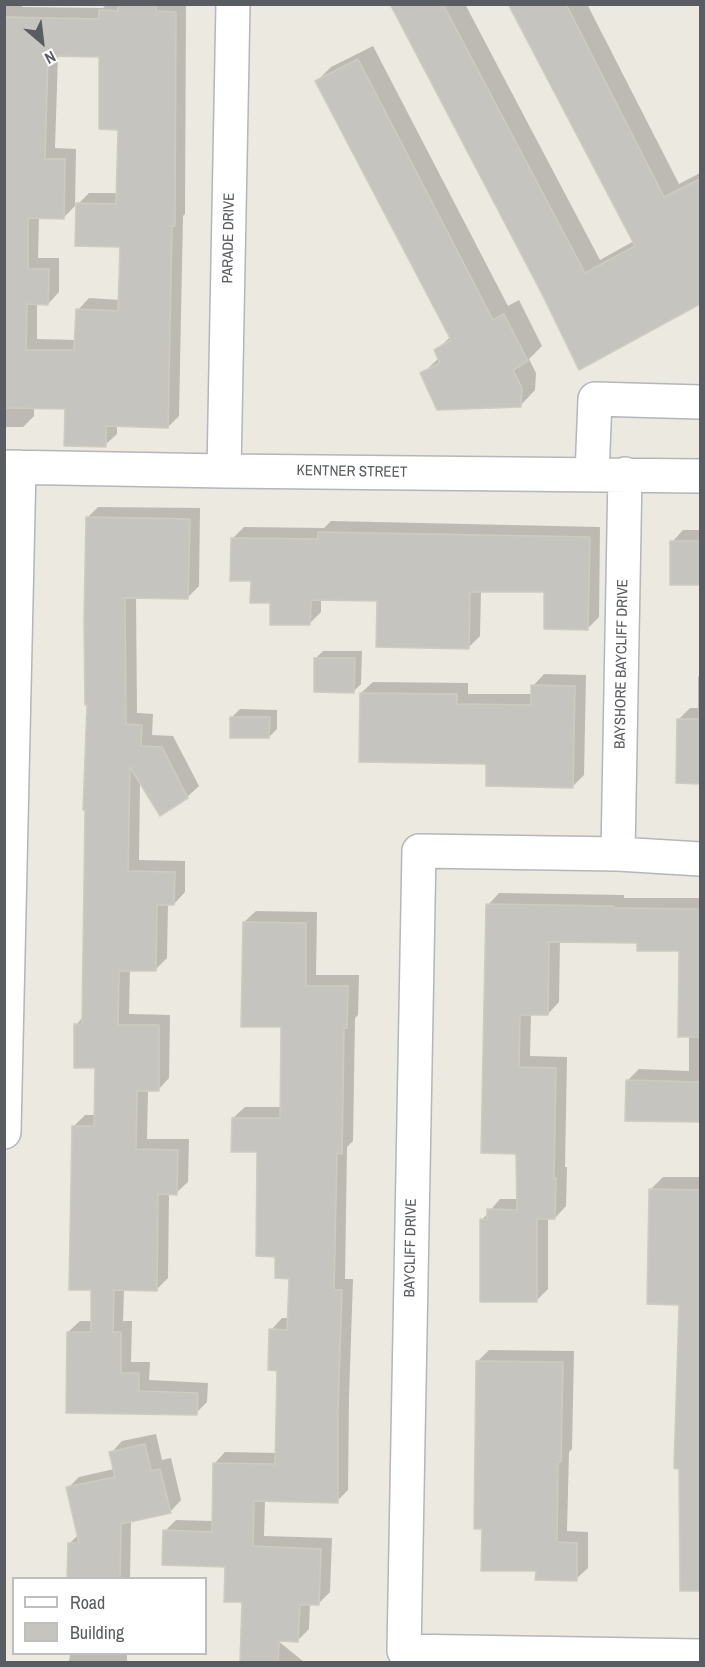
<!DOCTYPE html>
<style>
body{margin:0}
#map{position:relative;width:705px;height:1667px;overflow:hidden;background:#ebe9e0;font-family:"Archivo Narrow",sans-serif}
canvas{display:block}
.frame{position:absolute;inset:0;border:6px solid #595c60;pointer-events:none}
.legend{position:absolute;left:12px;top:1577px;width:195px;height:78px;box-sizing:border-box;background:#fff;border:2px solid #bdbebf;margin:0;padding:8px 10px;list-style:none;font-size:18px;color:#595c60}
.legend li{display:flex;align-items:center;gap:12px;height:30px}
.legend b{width:30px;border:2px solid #bdbebf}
.north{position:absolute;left:12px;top:12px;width:60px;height:60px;-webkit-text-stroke:4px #fff;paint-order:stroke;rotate:152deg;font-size:16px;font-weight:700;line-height:24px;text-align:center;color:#595c60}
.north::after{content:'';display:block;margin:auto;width:21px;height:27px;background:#595c60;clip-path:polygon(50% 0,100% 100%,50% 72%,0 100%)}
</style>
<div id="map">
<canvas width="705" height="1667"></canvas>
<div class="frame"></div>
<ul class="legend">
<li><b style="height:8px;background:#fff"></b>Road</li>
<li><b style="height:16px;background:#c6c4be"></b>Building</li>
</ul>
<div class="north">N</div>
</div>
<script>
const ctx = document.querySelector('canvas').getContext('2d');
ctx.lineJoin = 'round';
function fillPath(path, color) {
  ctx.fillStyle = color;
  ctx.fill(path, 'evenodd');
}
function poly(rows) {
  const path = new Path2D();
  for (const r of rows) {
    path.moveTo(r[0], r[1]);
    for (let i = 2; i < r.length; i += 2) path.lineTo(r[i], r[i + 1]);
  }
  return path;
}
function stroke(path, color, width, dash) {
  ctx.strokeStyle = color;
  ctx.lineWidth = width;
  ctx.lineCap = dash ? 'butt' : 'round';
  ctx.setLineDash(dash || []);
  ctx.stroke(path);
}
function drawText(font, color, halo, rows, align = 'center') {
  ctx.font = font + ' "Archivo Narrow",sans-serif';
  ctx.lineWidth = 5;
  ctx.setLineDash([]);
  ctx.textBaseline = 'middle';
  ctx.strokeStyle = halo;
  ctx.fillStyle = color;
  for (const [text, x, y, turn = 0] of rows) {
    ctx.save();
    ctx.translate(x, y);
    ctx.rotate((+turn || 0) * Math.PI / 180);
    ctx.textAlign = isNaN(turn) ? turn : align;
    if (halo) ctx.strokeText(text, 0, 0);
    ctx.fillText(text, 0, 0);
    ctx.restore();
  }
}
fillPath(poly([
 [4,4,22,4,22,7,103,8,107,4,186,4,185,214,183,216,179,416,168,427,117,425,117,434,105,445,66,408,34,407,34,416,23,427,4,427],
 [58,55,101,55,119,128,117,193,89,193,78,204,121,246,120,300,89,298,78,310,76,340,37,339,37,303,48,304,59,292,59,258,38,258,39,217,64,217,75,206,76,149,55,148],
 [391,4,465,4,600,260,634,241,510,4,587,4,679,184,700,173,700,302,580,368,543,293],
 [373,46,508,306,519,300,542,346,529,359,536,373,535,390,521,405,422,374,439,358,436,351,451,336,317,81,331,67],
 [98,507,200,508,199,586,188,597,136,596,137,713,153,714,152,735,173,736,199,786,187,797,140,781,139,860,185,861,185,892,174,904,168,903,167,958,155,970,130,969,129,1014,170,1015,169,1078,158,1090,148,1090,147,1139,189,1139,188,1182,176,1193,169,1193,168,1278,157,1289,124,1289,123,1321,132,1321,131,1362,150,1362,149,1380,208,1383,207,1402,196,1413,67,1412,68,1332,80,1321,93,1321,93,1289,73,1127,85,1115,95,1115,96,1067,76,1025,83,1017,89,703,87,518],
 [331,521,600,527,599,617,587,629,546,591,481,590,480,636,469,647,379,600,321,599,321,612,310,623,272,602,252,579,232,539,244,527,324,528],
 [683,530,700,530,700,584,671,584,672,542],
 [323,651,362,651,361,684,354,691,316,658],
 [544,674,586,675,584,775,573,786,488,762,361,693,373,682,468,683,468,694,533,694,533,686],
 [700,675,700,782,677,782,678,720,690,708,698,708,698,677],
 [240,709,277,710,277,729,269,737,232,717],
 [499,893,624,895,624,898,700,898,700,1121,627,1119,627,1081,639,1069,689,1071,689,1035,681,950,639,942,560,940,559,1002,548,1014,531,1013,530,1056,567,1057,565,1167,567,1167,566,1206,555,1218,548,1218,548,1289,536,1301,482,1220,500,1199,518,1199,518,1152,488,905],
 [256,911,317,912,316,975,359,975,358,1015,355,1018,353,1141,347,1147,345,1279,353,1279,349,1397,348,1490,337,1501,265,1500,264,1536,332,1538,330,1592,318,1604,310,1603,309,1629,298,1640,277,1640,304,1662,242,1662,244,1601,227,1566,165,1531,176,1520,213,1521,214,1464,225,1452,277,1453,278,1369,271,1330,282,1318,289,1318,291,1277,277,1255,258,1151,233,1118,245,1107,281,1107,282,1026,244,922],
 [663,1177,700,1177,700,1589,682,1589,680,1303,650,1190],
 [489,1350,574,1351,572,1449,569,1452,567,1531,588,1532,588,1568,576,1579,537,1570,484,1528,477,1362],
 [156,1434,162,1460,171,1458,181,1500,170,1512,131,1520,130,1578,69,1578,69,1544,79,1534,68,1488,79,1477,114,1469,111,1453,122,1441],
 [70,1654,127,1654,127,1662,69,1662]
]), '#0003');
const building = poly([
 [118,4,156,4,156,11,176,12,175,226,172,226,168,428,106,426,106,447,64,446,65,409,4,408,4,17,99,19,99,10,118,11,118,4],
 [48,56,99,57,99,129,118,130,116,204,76,203,75,246,120,247,118,311,76,309,74,350,26,350,27,304,48,305,49,269,28,269,28,218,64,219,65,159,45,159,48,56],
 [390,4,443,4,585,273,635,246,508,4,566,4,664,197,700,179,700,304,579,370,542,294,390,4],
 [358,59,493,320,504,314,528,361,513,370,522,388,521,407,437,410,420,373,440,363,434,350,451,340,315,81,358,59],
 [86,517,190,519,188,599,125,598,126,724,142,725,141,746,162,747,188,798,160,816,130,767,128,871,175,872,174,905,157,905,156,971,119,971,118,1025,159,1025,159,1091,137,1091,136,1149,178,1150,177,1195,158,1194,157,1291,114,1290,113,1332,121,1332,121,1373,139,1373,139,1391,198,1393,197,1415,66,1413,67,1332,91,1332,91,1290,69,1290,72,1126,94,1126,95,1068,74,1068,74,1024,82,1024,85,810,83,810,87,705,85,705,84,621,86,517],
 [318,532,590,537,588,630,544,629,544,592,470,592,469,649,376,647,377,601,311,600,310,625,270,625,270,603,250,603,251,581,230,581,231,538,318,539,318,532],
 [670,541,700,541,700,585,670,585,670,541],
 [314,658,355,658,354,693,314,692,314,658],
 [531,685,575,686,573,788,486,786,486,764,359,762,360,693,457,694,457,704,531,705,531,685],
 [230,717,270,717,269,738,230,738,230,717],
 [677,719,700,719,700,784,676,783,677,719],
 [486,904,613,906,613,908,700,909,700,1037,678,1037,679,951,637,951,637,943,549,942,548,1015,520,1015,519,1067,556,1068,554,1178,556,1178,555,1219,537,1219,537,1302,480,1302,480,1219,487,1220,487,1209,517,1210,516,1154,481,1153,486,904],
 [243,922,306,923,306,986,348,986,347,1028,344,1028,342,1154,337,1153,334,1290,342,1290,338,1409,338,1503,254,1501,253,1546,321,1549,319,1605,300,1605,298,1642,279,1641,278,1662,240,1662,242,1602,224,1602,225,1567,162,1565,163,1530,212,1532,213,1463,275,1464,277,1371,268,1370,269,1329,287,1330,289,1279,275,1278,275,1257,256,1256,257,1152,231,1152,232,1118,280,1118,281,1027,241,1027,243,922],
 [626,1080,700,1082,700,1122,625,1121,626,1080],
 [649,1189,700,1190,700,1591,680,1591,679,1469,674,1468,679,1305,647,1304,649,1189],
 [476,1361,563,1362,561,1462,558,1462,557,1542,577,1543,577,1581,535,1580,536,1571,481,1571,482,1529,474,1529,476,1361],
 [145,1444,151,1471,160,1469,171,1513,121,1524,120,1578,67,1578,68,1543,79,1543,66,1487,115,1477,109,1452,145,1444]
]);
fillPath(building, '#c6c4be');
stroke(building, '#cecbbf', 1.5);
const minor = poly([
 [4,467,224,471,700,476],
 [224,471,233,4],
 [592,475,595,399,700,402],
 [618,854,625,474],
 [700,859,618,854,419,851,404,1651,700,1656],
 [4,1132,19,467]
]);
stroke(minor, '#b3b6ba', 36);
stroke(minor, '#fff', 33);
drawText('15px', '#595c60', '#fff', [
 ["PARADE DRIVE",229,238,-89],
 ["KENTNER STREET",352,472,1],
 ["BAYSHORE BAYCLIFF DRIVE",622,664,-89],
 ["BAYCLIFF DRIVE",411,1248,-89]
]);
</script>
